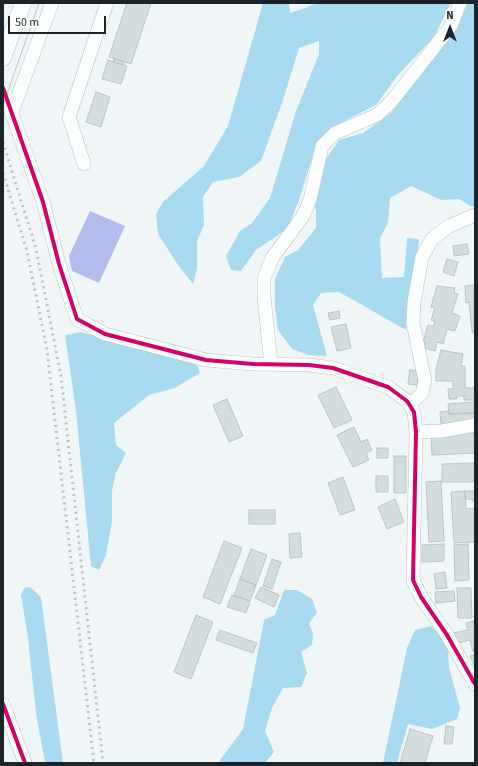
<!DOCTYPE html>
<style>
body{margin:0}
#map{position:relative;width:478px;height:766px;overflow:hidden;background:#f0f6f8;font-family:"Source Sans 3",sans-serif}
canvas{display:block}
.frame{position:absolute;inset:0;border:4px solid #1b2429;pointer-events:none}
.north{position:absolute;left:430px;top:8px;width:40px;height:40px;-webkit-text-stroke:3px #fff;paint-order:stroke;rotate:0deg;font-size:11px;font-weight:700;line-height:16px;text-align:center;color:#1b2429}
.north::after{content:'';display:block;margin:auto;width:14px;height:18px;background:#1b2429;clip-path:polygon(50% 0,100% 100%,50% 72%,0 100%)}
.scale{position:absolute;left:8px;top:16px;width:98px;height:18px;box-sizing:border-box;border:2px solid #1b2429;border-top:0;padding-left:5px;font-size:12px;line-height:14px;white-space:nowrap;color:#1b2429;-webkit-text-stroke:3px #fff;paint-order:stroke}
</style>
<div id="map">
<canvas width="478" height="766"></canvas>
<div class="frame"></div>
<div class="north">N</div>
<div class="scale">50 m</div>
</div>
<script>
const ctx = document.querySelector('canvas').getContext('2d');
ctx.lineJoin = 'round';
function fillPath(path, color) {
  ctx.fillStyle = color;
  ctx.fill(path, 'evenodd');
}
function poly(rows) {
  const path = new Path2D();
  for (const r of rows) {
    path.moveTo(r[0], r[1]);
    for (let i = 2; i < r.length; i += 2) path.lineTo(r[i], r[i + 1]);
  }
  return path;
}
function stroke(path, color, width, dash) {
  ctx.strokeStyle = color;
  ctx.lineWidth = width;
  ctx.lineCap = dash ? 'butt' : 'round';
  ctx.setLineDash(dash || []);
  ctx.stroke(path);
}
fillPath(poly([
 [263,3,289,3,290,13,308,7,316,3,451,3,434,37,398,75,376,105,348,119,328,133,316,146,298,203,287,229,256,250,241,271,231,270,226,256,240,231,252,223,270,198,296,111,319,54,319,41,299,48,283,100,261,161,239,177,213,182,203,197,204,225,197,241,197,269,193,284,178,265,158,234,156,214,163,202,204,166,228,126],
 [468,3,475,3,475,206,472,207,459,199,441,200,411,186,390,198,388,223,380,238,382,278,404,277,407,238,419,239,415,275,409,295,406,330,339,292,321,293,313,305,327,356,308,355,292,349,278,330,275,308,275,279,285,257,298,250,316,228,316,212,314,201,326,159,339,140,363,133,391,113,454,33],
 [81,332,197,365,200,373,175,388,149,395,114,423,116,445,126,453,116,473,112,491,112,521,106,555,99,570,91,566,76,411,65,335],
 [30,587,41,597,63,763,45,763,36,713,28,638,21,595,24,588],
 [284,590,297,590,312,599,317,613,309,623,313,634,312,645,301,652,307,673,301,687,283,688,272,708,265,731,274,752,265,763,218,763,243,729,264,620,275,615],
 [431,626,440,633,448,648,449,667,460,708,457,719,432,729,408,724,397,763,383,763,407,648,415,630]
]), '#a8daf0');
fillPath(poly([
 [90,211,125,226,99,283,72,271,69,256]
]), '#b2bded');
const building = poly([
 [127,3,151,3,131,64,109,57,127,3],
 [114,59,124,62,123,65,113,62,114,59],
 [108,60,127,66,121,84,102,79,108,60],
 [96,92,110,97,101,127,86,122,96,92],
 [467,244,469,254,454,256,453,246,467,244],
 [447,259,458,262,454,276,443,272,447,259],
 [475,285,475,332,472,332,469,302,466,303,465,286,475,285],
 [437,286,455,288,454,293,458,294,452,313,460,316,455,331,447,329,443,344,437,342,435,351,424,348,425,342,423,342,428,325,433,327,435,321,431,320,435,308,431,307,437,286],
 [339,311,340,318,330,320,328,313,339,311],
 [346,324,351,348,337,351,331,327,346,324],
 [441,350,463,354,461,366,465,366,465,388,475,388,475,400,464,400,464,396,457,396,457,399,449,399,448,389,453,389,453,381,436,381,436,369,441,350],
 [410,370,419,371,417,385,408,384,410,370],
 [336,387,352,420,334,428,318,395,336,387],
 [227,399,243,436,229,442,213,405,227,399],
 [475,402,475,413,449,414,448,404,475,402],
 [448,411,449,414,475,413,475,421,441,424,440,412,448,411],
 [354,427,361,442,367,439,372,450,366,453,369,460,353,467,337,435,354,427],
 [471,430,471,433,475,433,475,453,432,455,431,438,450,437,449,435,471,430],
 [377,448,388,448,388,458,377,458,377,448],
 [394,456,406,456,406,493,394,493,394,456],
 [475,463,475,482,442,482,442,464,475,463],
 [376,476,388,476,388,492,376,492,376,476],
 [343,477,355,510,340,515,328,483,343,477],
 [441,481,444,541,429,542,426,482,441,481],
 [465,491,475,491,475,501,472,501,472,499,465,499,465,491],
 [465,491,466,509,475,508,475,542,454,543,451,492,465,491],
 [395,499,404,522,387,529,378,507,395,499],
 [249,510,275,510,275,524,249,524,249,510],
 [300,533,302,557,290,558,289,534,300,533],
 [224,541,242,548,220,604,203,597,224,541],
 [444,544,444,561,422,562,422,545,444,544],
 [468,544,469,580,455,581,454,545,468,544],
 [251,549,267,555,256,585,240,579,251,549],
 [272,559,281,562,272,589,263,586,272,559],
 [445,572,447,588,436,589,434,574,445,572],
 [240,579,256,585,250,601,234,596,240,579],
 [261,587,279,595,274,607,255,598,261,587],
 [457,588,471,588,472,618,458,618,457,588],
 [454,591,455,601,436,603,435,592,454,591],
 [232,595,250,601,246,613,227,607,232,595],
 [196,615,213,622,191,679,174,672,196,615],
 [474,621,475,651,473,652,470,640,459,643,453,633,468,630,466,623,474,621],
 [220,630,257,643,253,653,216,640,220,630],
 [475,654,475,667,470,656,475,654],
 [446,726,454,727,452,744,444,744,446,726],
 [410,729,433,736,425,763,400,763,410,729]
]);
fillPath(building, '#d3dcde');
stroke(building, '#bcc4c5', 1);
const minor = poly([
 [3,88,43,202,59,264,77,319,105,334,206,360,253,364,309,365,333,368,388,387,407,401,414,412,416,432,413,580,421,597,447,635,475,684],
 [12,112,52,3],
 [84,164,69,117,107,3],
 [271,364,264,297,264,278,272,258,303,216,310,200,322,146,335,133,377,115,391,102,451,26,460,3],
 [410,405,422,393,425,381,413,323,414,302,422,257,432,239,449,226,475,215],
 [416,432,442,431,475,425],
 [3,704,25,763]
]);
const major = poly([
 [3,58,23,3]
]);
stroke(minor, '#bbc2c5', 14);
stroke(major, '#bbc2c5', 17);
stroke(minor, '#fdfefe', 13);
stroke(major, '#fdfefe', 16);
stroke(poly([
 [3,6,4,3],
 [3,105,39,3]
]), '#bfc0c2', 1);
stroke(poly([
 [3,142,36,249,61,376,103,763],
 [3,173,27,251,47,350,94,763]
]), '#bfc0c2', 3, [2, 4]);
stroke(poly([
 [3,88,43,202,59,264,77,319,105,334,206,360,253,364,309,365,333,368,388,387,407,401,414,412,416,432,413,580,421,597,447,635,475,684],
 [3,704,25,763]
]), '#d6006c', 4);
</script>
